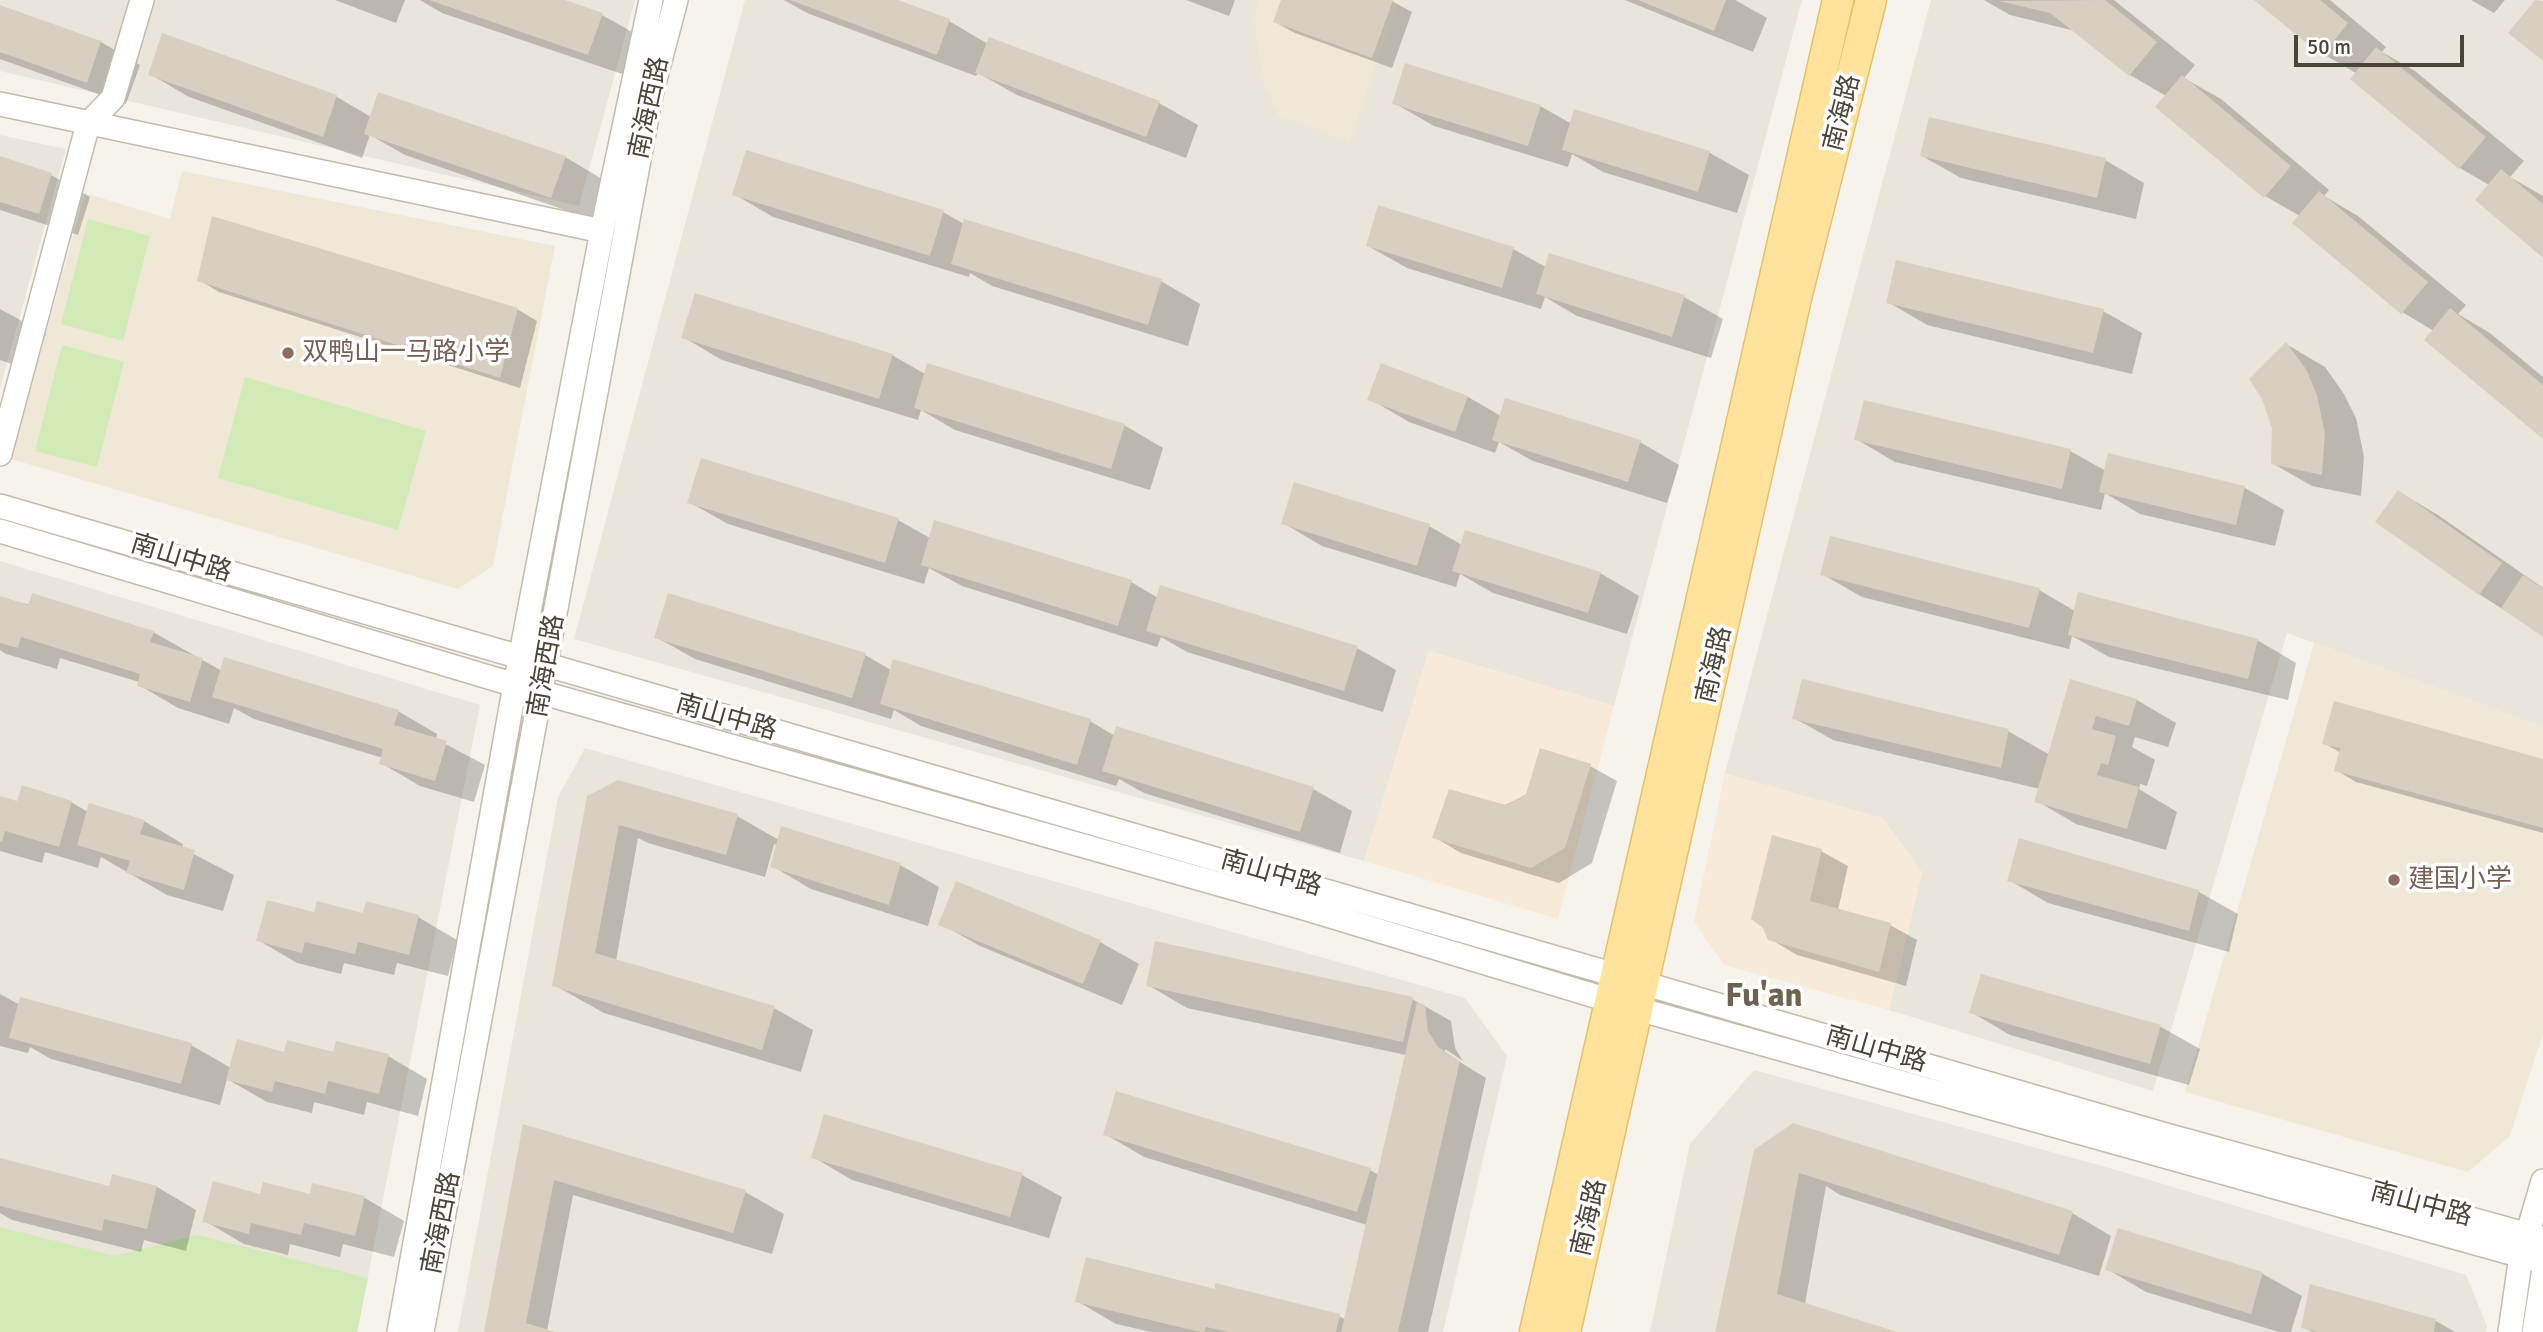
<!DOCTYPE html>
<meta charset="utf-8">
<style>
body{margin:0}
#map{position:relative;width:2543px;height:1332px;overflow:hidden;background:#f6f3ec;font-family:Signika,sans-serif}
canvas{display:block}
.scale{position:absolute;left:2294px;top:35px;width:170px;height:32px;box-sizing:border-box;border:4px solid #4b4439;border-top:0;padding-left:9px;font-size:21px;line-height:24px;white-space:nowrap;color:#4b4439;-webkit-text-stroke:5px #fff;paint-order:stroke}
</style>
<div id="map">
<canvas width="2543" height="1332"></canvas>
<div class="scale">50 m</div>
</div>
<script>
const ctx = document.querySelector('canvas').getContext('2d');
ctx.lineJoin = 'round';
function fillPath(path, color) {
  ctx.fillStyle = color;
  ctx.fill(path, 'evenodd');
}
function poly(rows) {
  const path = new Path2D();
  for (const r of rows) {
    path.moveTo(r[0], r[1]);
    for (let i = 2; i < r.length; i += 2) path.lineTo(r[i], r[i + 1]);
  }
  return path;
}
function stroke(path, color, width, dash) {
  ctx.strokeStyle = color;
  ctx.lineWidth = width;
  ctx.lineCap = dash ? 'butt' : 'round';
  ctx.setLineDash(dash || []);
  ctx.stroke(path);
}
function drawText(font, color, halo, rows, align = 'center') {
  ctx.font = font + ' Signika,"Noto Sans SC",sans-serif';
  ctx.lineWidth = 7;
  ctx.setLineDash([]);
  ctx.textBaseline = 'middle';
  ctx.strokeStyle = halo;
  ctx.fillStyle = color;
  for (const [text, x, y, turn = 0] of rows) {
    ctx.save();
    ctx.translate(x, y);
    ctx.rotate((+turn || 0) * Math.PI / 180);
    ctx.textAlign = isNaN(turn) ? turn : align;
    if (halo) ctx.strokeText(text, 0, 0);
    ctx.fillText(text, 0, 0);
    ctx.restore();
  }
}
fillPath(poly([
 [0,0,635,0,579,206,0,71],
 [745,0,1802,0,1614,706,1429,651,1364,861,574,639],
 [1931,0,2543,0,2543,727,2287,633,2153,1091,1889,1010,1922,872,1725,773],
 [0,135,66,149,0,388],
 [0,561,480,705,357,1332,0,1332],
 [585,748,1465,998,1507,1056,1443,1332,458,1332,558,797],
 [1754,1070,2113,1169,2466,1275,2487,1326,2486,1332,1650,1332,1690,1144]
]), '#eae5da');
fillPath(poly([
 [1429,651,1614,706,1558,919,1364,861],
 [1725,773,1883,818,1922,872,1889,1010,1724,965,1694,922]
]), '#f7ead8');
fillPath(poly([
 [1258,0,1398,0,1350,142,1279,116,1264,85,1254,18],
 [182,171,555,246,493,566,458,589,11,459,85,193,170,219],
 [2314,643,2543,727,2543,1033,2510,1136,2468,1172,2185,1092]
]), '#efe8d6');
fillPath(poly([
 [88,219,150,236,123,341,61,324],
 [62,345,124,362,97,467,35,451],
 [245,377,426,431,398,530,218,478],
 [0,1227,115,1256,197,1235,368,1278,357,1332,0,1332]
]), '#d2eab5');
fillPath(poly([
 [335,0,405,0,396,23],
 [420,0,559,0,602,15,641,37,628,76,442,13],
 [784,0,893,0,949,21,988,44,1159,103,1198,125,1186,158,1017,95,978,73,976,76,807,13],
 [1186,0,1235,0,1229,16],
 [1282,0,1390,0,1412,12,1392,68,1295,33,1275,22],
 [1625,0,1735,0,1767,18,1753,52],
 [1984,0,2114,0,2195,65,2184,78,2221,99,2329,190,2324,196,2358,216,2466,305,2458,314,2490,333,2543,377,2543,437,2434,331,2402,312,2300,216,2265,196,2157,107,2166,96,2130,75,2075,31,2010,15],
 [2257,0,2330,0,2386,47,2382,52,2415,71,2524,161,2510,177,2543,196,2543,255,2489,185,2460,168,2352,78,2356,73,2323,54],
 [2471,0,2505,0,2494,13],
 [0,7,101,42,140,65,126,104,0,59],
 [163,36,337,97,371,117,565,157,604,180,591,219,405,155,370,135,362,158,189,97,150,74],
 [1394,103,1540,106,1572,124,1576,111,1710,153,1749,175,1737,213,1603,172,1572,154,1568,167,1434,126],
 [1922,156,2105,160,2144,183,2136,219,1961,178],
 [0,158,51,175,90,197,78,235,0,210],
 [734,194,943,212,964,224,965,221,1161,281,1200,304,1188,346,992,286,970,273,969,277,773,217],
 [1368,246,1513,249,1546,267,1684,297,1723,319,1711,358,1577,316,1545,297,1541,309,1407,268],
 [199,280,517,309,537,321,520,388,219,292],
 [1888,302,2103,311,2142,333,2132,374,1927,325],
 [0,309,46,334,33,371,0,360],
 [683,337,892,355,925,374,1124,425,1163,448,1150,490,955,430,921,410,918,420,722,360],
 [2286,344,2325,367,2344,394,2356,418,2364,457,2361,496,2312,486,2272,463],
 [1382,366,1468,397,1501,416,1640,442,1679,465,1667,503,1533,461,1499,442,1495,453,1409,422,1370,399],
 [1856,439,2070,451,2106,471,2110,455,2245,488,2284,510,2275,546,2140,514,2105,493,2101,510,1895,462],
 [2399,492,2438,515,2543,588,2543,635,2479,594],
 [689,502,898,520,930,538,1131,582,1158,598,1357,648,1396,670,1383,712,1187,652,1161,637,1157,647,962,586,929,568,924,584,728,524],
 [1283,523,1429,526,1462,545,1600,573,1639,596,1627,634,1493,593,1460,574,1456,587,1322,546],
 [1822,574,2039,590,2075,611,2257,640,2296,663,2288,700,2109,657,2072,636,2069,649,1862,597],
 [0,598,153,632,222,671,398,711,437,734,436,739,485,765,474,802,420,786,381,763,383,758,254,719,234,708,229,724,178,708,139,685,139,682,60,658,57,669,6,654,0,650],
 [656,637,865,655,891,670,1090,721,1115,736,1313,789,1352,811,1340,853,1144,793,1119,779,1116,786,921,726,894,710,891,719,695,659],
 [2071,681,2137,700,2176,723,2168,747,2135,737,2132,747,2155,760,2147,786,2140,784,2139,789,2177,812,2166,850,2076,824,2037,801,2040,789,1833,740,1794,718,2008,731,2050,755],
 [2324,743,2543,760,2543,833,2356,782,2336,770,2341,753],
 [1590,766,1617,781,1592,863,1559,883,1461,853,1434,837],
 [589,797,737,816,779,840,900,865,939,887,928,926,811,889,772,866,778,845,774,844,765,877,648,843,638,838,616,961,774,1008,813,1030,801,1072,604,1013,554,985],
 [0,798,19,803,71,802,88,812,144,821,183,844,182,848,234,875,223,911,167,895,101,857,98,868,45,852,42,863,0,851],
 [2020,840,2199,892,2238,914,2229,952,2048,903,2009,880],
 [1821,851,1848,866,1838,910,1890,925,1917,940,1906,986,1797,955,1770,939],
 [315,914,418,917,457,940,448,976,397,963,394,975,344,963,341,974,297,963,258,940],
 [941,924,1100,942,1139,964,1122,1005,980,946],
 [1982,976,2161,1027,2200,1049,2189,1085,2010,1035,1971,1012],
 [1148,985,1412,999,1451,1021,1455,1048,1463,1061,1445,1049,1445,1053,1486,1078,1428,1332,1151,1332,1116,1324,1077,1301,1339,1316,1346,1320,1367,1225,1144,1157,1105,1134,1370,1170,1379,1175,1406,1055,1187,1008],
 [0,994,20,1005,191,1045,231,1068,285,1054,388,1056,427,1079,418,1116,367,1102,364,1115,314,1102,312,1113,267,1102,227,1079,220,1105,51,1059,30,1047,28,1053,0,1046],
 [525,1127,745,1192,784,1214,772,1254,573,1195,547,1331,551,1332,486,1332],
 [1756,1151,2072,1213,2111,1236,2099,1276,1840,1195,1826,1186,1805,1304,1893,1332,1716,1332],
 [813,1157,1022,1175,1062,1197,1049,1238,852,1180],
 [0,1160,110,1188,157,1187,196,1210,186,1251,144,1240,141,1252,12,1220,0,1213],
 [314,1185,365,1198,404,1221,394,1257,343,1244,340,1257,290,1244,288,1255,244,1244,205,1221,261,1196,311,1196],
 [2107,1269,2263,1274,2302,1296,2291,1332,2279,1332,2146,1292],
 [2311,1286,2436,1321,2455,1332,2312,1332,2303,1327]
]), '#0003');
fillPath(poly([
 [429,0,565,0,603,13,588,55],
 [790,0,898,0,950,19,937,55],
 [1281,0,1393,0,1372,58,1273,22],
 [1638,0,1726,0,1714,31],
 [2105,0,2157,42,2129,76,2050,13,1999,1],
 [2254,0,2320,0,2348,23,2322,56],
 [2535,0,2543,1,2543,61,2508,33],
 [0,5,101,41,87,83,0,52],
 [162,33,337,95,323,137,148,75],
 [989,37,1160,101,1146,137,975,73],
 [2376,47,2486,137,2459,169,2350,79],
 [1405,63,1541,105,1528,146,1392,104],
 [2182,75,2291,166,2264,198,2155,107],
 [378,92,566,156,551,198,364,134],
 [1574,109,1710,151,1698,192,1562,150],
 [1929,117,2106,158,2097,198,1920,156],
 [746,150,944,210,930,256,732,195],
 [0,156,52,173,39,214,0,202],
 [2501,169,2543,204,2543,258,2475,200],
 [2319,191,2428,282,2401,314,2292,223],
 [1378,205,1514,247,1502,288,1366,246],
 [212,216,518,308,500,378,197,281],
 [964,219,1162,279,1148,325,951,264],
 [1549,253,1685,295,1672,337,1536,294],
 [1896,260,2104,309,2093,353,1886,303],
 [695,293,893,354,879,399,681,338],
 [2450,308,2543,385,2543,439,2424,340],
 [2286,342,2306,369,2317,395,2325,434,2322,475,2271,464,2272,428,2262,399,2249,379],
 [927,363,1125,424,1111,469,914,408],
 [1381,363,1468,396,1455,432,1367,400],
 [1505,398,1641,440,1628,482,1492,440],
 [1864,400,2071,449,2062,489,1854,440],
 [2108,453,2245,486,2236,525,2099,492],
 [701,458,899,518,885,563,687,503],
 [1294,482,1430,524,1417,566,1281,524],
 [2398,490,2502,563,2479,595,2375,522],
 [934,520,1132,580,1118,626,921,565],
 [1465,530,1601,572,1588,613,1452,571],
 [1830,536,2040,588,2029,628,1820,575],
 [2523,575,2543,589,2543,637,2501,608],
 [1160,585,1358,646,1344,691,1146,631],
 [2078,592,2258,639,2248,679,2068,635],
 [32,593,154,631,150,642,203,658,190,702,137,686,140,674,21,637,18,648,0,643,0,596,28,605],
 [668,593,866,653,852,698,654,638],
 [224,657,399,710,394,725,447,741,435,781,379,764,383,749,212,697],
 [893,659,1091,719,1077,765,880,704],
 [1802,679,2009,729,2001,768,1792,719],
 [2070,679,2137,699,2129,726,2096,716,2092,729,2116,736,2108,765,2101,763,2097,775,2139,787,2127,829,2034,802],
 [2334,701,2543,759,2543,828,2334,771,2340,748,2322,744],
 [1116,726,1314,787,1300,832,1102,771],
 [1540,748,1591,764,1565,848,1531,868,1432,838,1449,789,1506,805,1526,794],
 [618,780,738,814,726,855,619,825,595,953,775,1006,762,1050,552,986,587,796],
 [22,785,72,801,59,847,5,831,2,842,0,841,0,796,17,801],
 [89,803,145,820,140,834,195,850,184,890,126,873,130,861,77,845],
 [781,826,901,863,889,905,770,867],
 [1772,835,1822,849,1810,901,1891,923,1879,972,1768,940,1763,928,1751,919],
 [2019,838,2199,890,2189,931,2007,881],
 [956,881,1101,940,1083,984,938,925],
 [267,900,314,912,317,901,363,913,366,901,419,915,409,955,358,942,355,954,305,942,302,953,256,941],
 [1155,941,1413,997,1403,1042,1146,986],
 [1981,974,2161,1025,2150,1064,1969,1013],
 [20,997,192,1043,181,1084,9,1038],
 [1417,1002,1425,1005,1428,1031,1438,1047,1460,1061,1398,1332,1341,1332],
 [237,1039,284,1052,287,1040,333,1052,336,1041,389,1054,379,1094,328,1081,325,1094,275,1081,272,1092,226,1080],
 [1116,1091,1371,1168,1357,1212,1103,1135],
 [824,1114,1023,1173,1010,1217,811,1158],
 [1793,1123,2073,1211,2059,1255,1799,1173,1777,1294,1897,1332,1715,1332,1754,1150],
 [523,1124,746,1190,733,1233,554,1180,526,1323,555,1332,484,1332],
 [0,1158,109,1186,112,1174,157,1186,147,1229,104,1219,102,1231,0,1206],
 [213,1181,260,1194,263,1182,310,1194,312,1183,365,1196,355,1236,304,1223,301,1235,251,1223,249,1234,202,1222],
 [2118,1228,2263,1272,2251,1314,2105,1270],
 [1086,1257,1215,1289,1215,1283,1340,1314,1336,1332,1229,1332,1206,1327,1204,1332,1200,1332,1075,1302],
 [2310,1284,2436,1319,2434,1332,2317,1332,2301,1328]
]), '#d8cfc1');
const minor = poly([
 [0,104,602,231],
 [0,454,88,124,113,98,142,0],
 [0,506,2159,1133,2543,1239],
 [0,531,515,685,1307,909,1638,1009,2543,1262],
 [399,1332,515,685,602,231,651,0],
 [422,1332,651,95,676,0],
 [2510,1332,2521,1256,2543,1181],
 [2534,1332,2543,1275]
]);
const major = poly([
 [1535,1332,1838,0],
 [1565,1332,1797,294,1871,0]
]);
stroke(minor, '#c2bbae', 26);
stroke(major, '#e6c16a', 33);
stroke(minor, '#fff', 23);
stroke(major, '#ffe39c', 30);
for (const [x, y, r, color] of [
 [288,353,7,"#8d6e63"],
 [2394,880,7,"#8d6e63"]
]) {
  const dot = new Path2D();
  dot.arc(x, y, r, 0, 2 * Math.PI);
  ctx.fillStyle = color;
  ctx.fill(dot);
  stroke(dot, '#fff', 2.5);
}
drawText('26px', '#4b4439', '#fff', [
 ["南海西路",650,108,-78],
 ["南海路",1843,113,-76],
 ["南山中路",181,559,17],
 ["南海路",1715,665,-77],
 ["南海西路",547,666,-80],
 ["南山中路",726,718,16],
 ["南山中路",1271,874,16],
 ["南山中路",1876,1050,16],
 ["南山中路",2421,1205,15],
 ["南海路",1590,1218,-77],
 ["南海西路",442,1223,-79]
]);
drawText('26px', '#785e54', '#fff', [
 ["双鸭山一马路小学",302,353],
 ["建国小学",2408,880]
], 'left');
drawText('bold 33px', '#6e6250', '#fff', [
 ["Fu'an",1764,997]
]);
</script>
